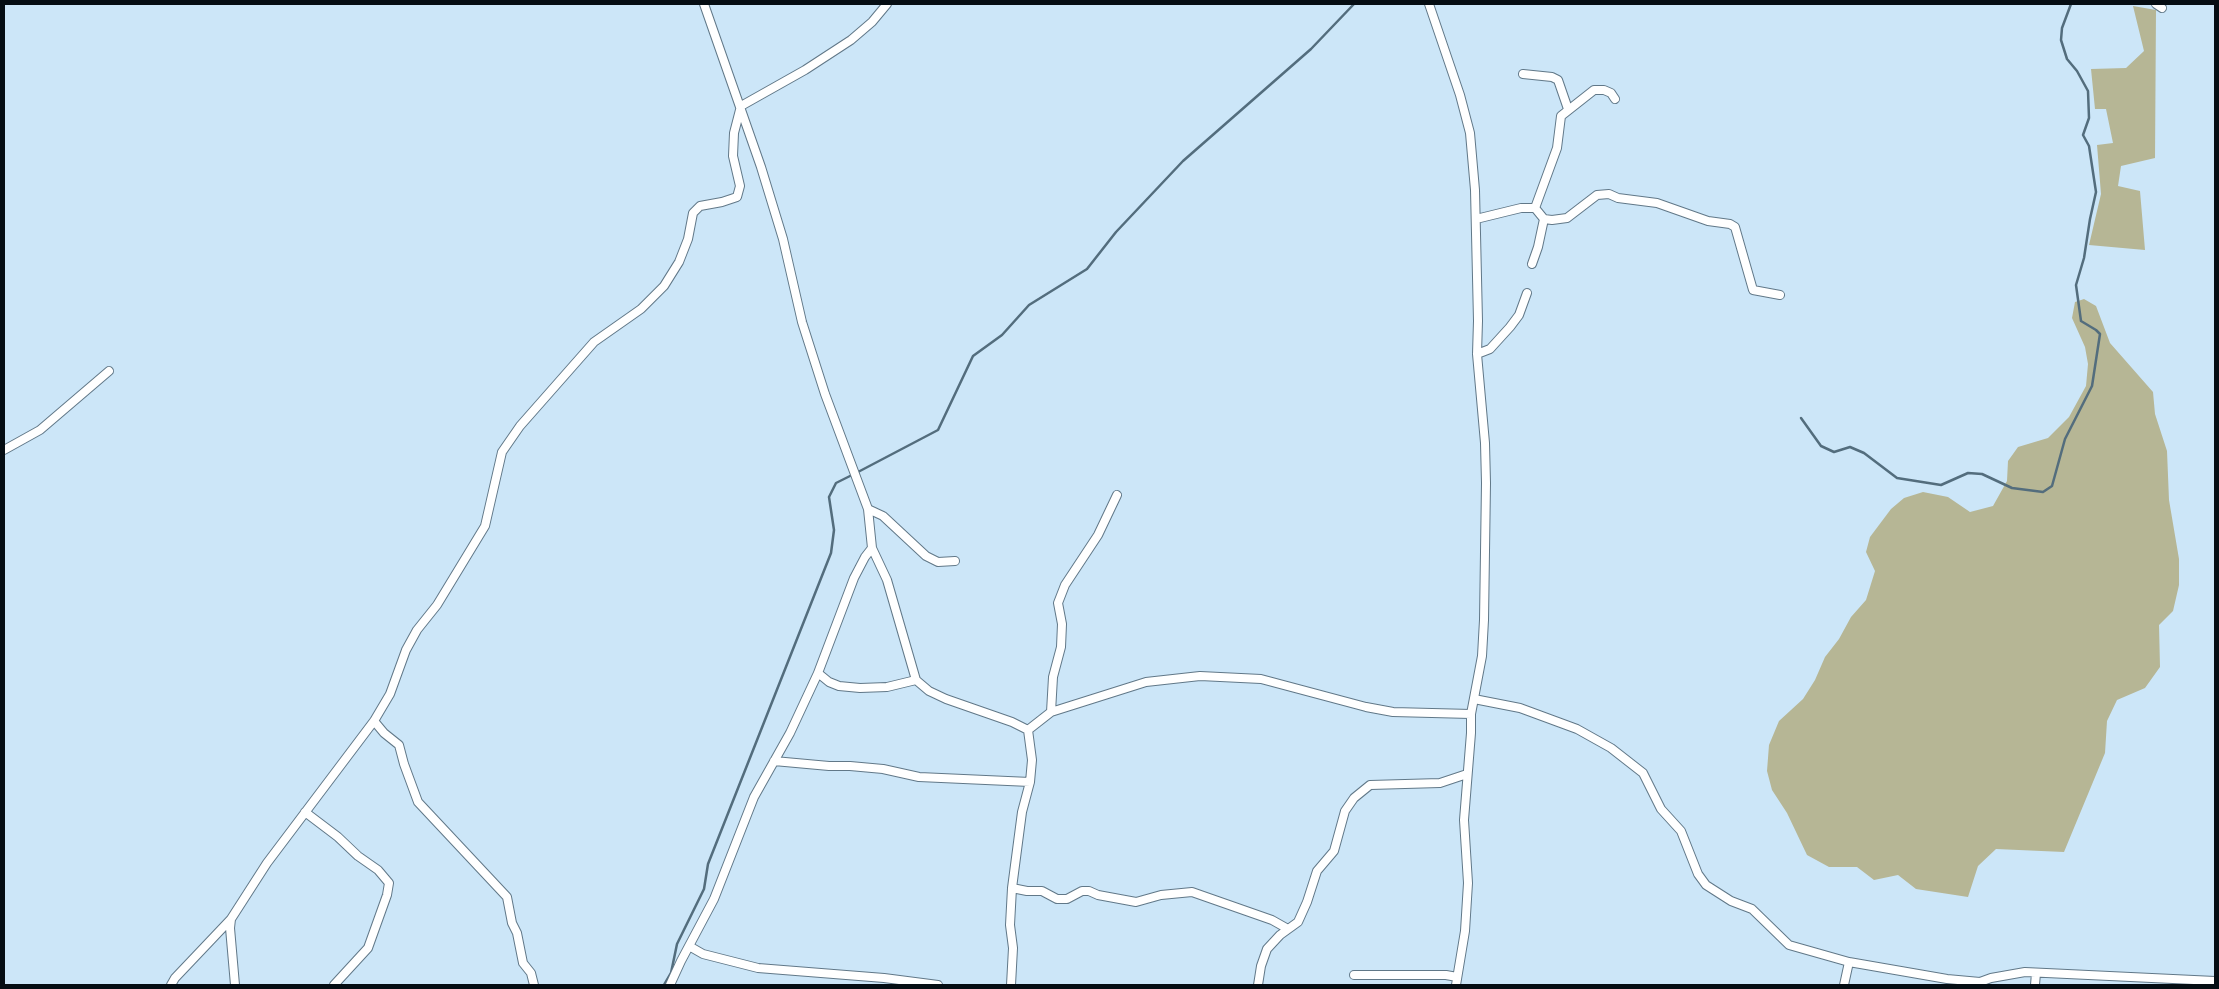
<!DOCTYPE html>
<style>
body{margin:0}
#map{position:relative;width:2219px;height:989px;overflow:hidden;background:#cce6f8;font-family:"PT Sans",sans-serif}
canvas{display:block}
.frame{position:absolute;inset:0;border:5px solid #050d13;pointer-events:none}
</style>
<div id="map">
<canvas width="2219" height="989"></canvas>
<div class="frame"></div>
</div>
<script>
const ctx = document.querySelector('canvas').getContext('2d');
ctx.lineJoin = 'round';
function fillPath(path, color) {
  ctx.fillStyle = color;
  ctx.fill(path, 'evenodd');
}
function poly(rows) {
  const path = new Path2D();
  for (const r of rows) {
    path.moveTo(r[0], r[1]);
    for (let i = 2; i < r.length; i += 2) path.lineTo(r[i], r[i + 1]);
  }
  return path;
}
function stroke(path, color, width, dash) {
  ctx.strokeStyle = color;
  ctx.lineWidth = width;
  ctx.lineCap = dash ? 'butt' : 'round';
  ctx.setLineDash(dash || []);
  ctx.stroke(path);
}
fillPath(poly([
 [2133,6,2156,10,2155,158,2121,166,2118,186,2140,191,2145,250,2089,245,2101,194,2097,145,2113,143,2106,109,2095,109,2091,69,2126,68,2144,51],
 [2084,299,2096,306,2110,343,2153,392,2155,414,2167,451,2169,500,2179,559,2179,585,2173,611,2159,625,2160,667,2145,688,2117,700,2107,721,2105,753,2064,852,1996,849,1978,866,1968,897,1916,889,1898,875,1874,880,1857,867,1829,867,1807,855,1787,813,1772,790,1767,771,1769,745,1779,721,1803,699,1815,680,1825,657,1839,639,1851,617,1866,600,1875,571,1866,552,1870,537,1891,509,1904,498,1923,492,1948,497,1970,512,1993,506,2007,481,2008,461,2018,447,2048,438,2069,417,2086,386,2088,364,2085,347,2072,318,2075,302]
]), '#b6b695');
stroke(poly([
 [1801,418,1821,446,1834,452,1850,447,1864,453,1897,478,1941,485,1968,473,1982,474,2012,488,2043,492,2052,486,2065,439,2092,386,2100,334,2096,330,2081,321,2076,285,2084,258,2090,219,2096,192,2089,146,2083,135,2089,118,2088,91,2077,71,2067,59,2061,40,2062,28,2071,4],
 [858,472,938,430,973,356,1002,335,1029,305,1087,269,1116,232,1183,161,1311,49,1354,4],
 [664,985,671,973,677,944,704,889,708,864,831,553,834,530,829,497,836,483,850,476]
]), '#536d7d', 2.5);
const street = poly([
 [704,4,761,167,783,239,802,322,825,394,868,509,872,548,887,580,916,680,929,691,946,699,1012,722,1028,730,1032,760,1030,782,1022,812,1012,888,1010,925,1013,948,1011,985],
 [1429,4,1460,95,1470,133,1475,190,1478,321,1477,354,1485,443,1486,483,1484,620,1482,656,1471,714,1471,733,1464,820,1468,883,1465,931,1456,985],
 [2156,4,2162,8],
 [1523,74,1552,77,1558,80,1568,109],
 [1535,208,1557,148,1561,116,1594,90,1604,90,1611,93,1615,99],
 [1476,219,1521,208,1535,208,1544,219,1552,220,1567,218,1597,195,1609,194,1618,198,1657,203,1708,221,1730,224,1735,227,1753,290,1780,295],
 [1532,264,1538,247,1544,219],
 [1477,354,1490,349,1510,327,1519,315,1527,293],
 [4,450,40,430,109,371],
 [868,509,883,516,926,556,938,562,955,561],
 [818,673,829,682,839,686,860,688,887,687,916,680],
 [1474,699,1520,708,1577,729,1611,748,1643,773,1661,809,1681,831,1698,874,1706,885,1731,901,1752,909,1789,945,1849,962,1947,979,1980,982,1991,978,2025,972,2215,981],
 [1051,712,1053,677,1061,647,1062,624,1058,603,1065,585,1098,535,1117,495],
 [374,721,384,733,399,745,404,764,418,802,507,897,512,923,517,933,523,963,531,973,534,985],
 [1028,730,1051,712,1146,682,1200,676,1261,679,1366,707,1393,712,1471,714],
 [774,761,829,766,850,766,883,769,919,777,1030,782],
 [305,812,338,837,358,856,378,870,389,883,387,895,368,948,334,985],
 [1012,888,1027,891,1042,891,1057,899,1067,899,1082,891,1089,891,1098,895,1136,902,1161,895,1192,892,1272,920,1288,929],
 [231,919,230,928,235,985],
 [689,946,703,954,758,968,884,978,938,985],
 [1354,975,1446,975,1457,977],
 [171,985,175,978,231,919,267,863,374,721,390,694,406,650,417,630,437,605,485,526,502,452,520,426,594,342,641,309,664,286,679,262,688,239,693,213,700,206,722,202,737,197,740,186,733,156,734,133,741,106,805,70,851,40,872,22,887,4],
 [670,985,681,961,714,899,754,797,790,733,818,673,854,578,865,557,872,548],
 [1258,985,1261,966,1267,949,1280,935,1298,922,1307,902,1317,871,1334,851,1345,811,1354,798,1370,785,1440,783,1467,774],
 [1844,985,1849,962],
 [2035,985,2036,973]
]);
stroke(street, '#617888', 10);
stroke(street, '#fff', 8);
</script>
